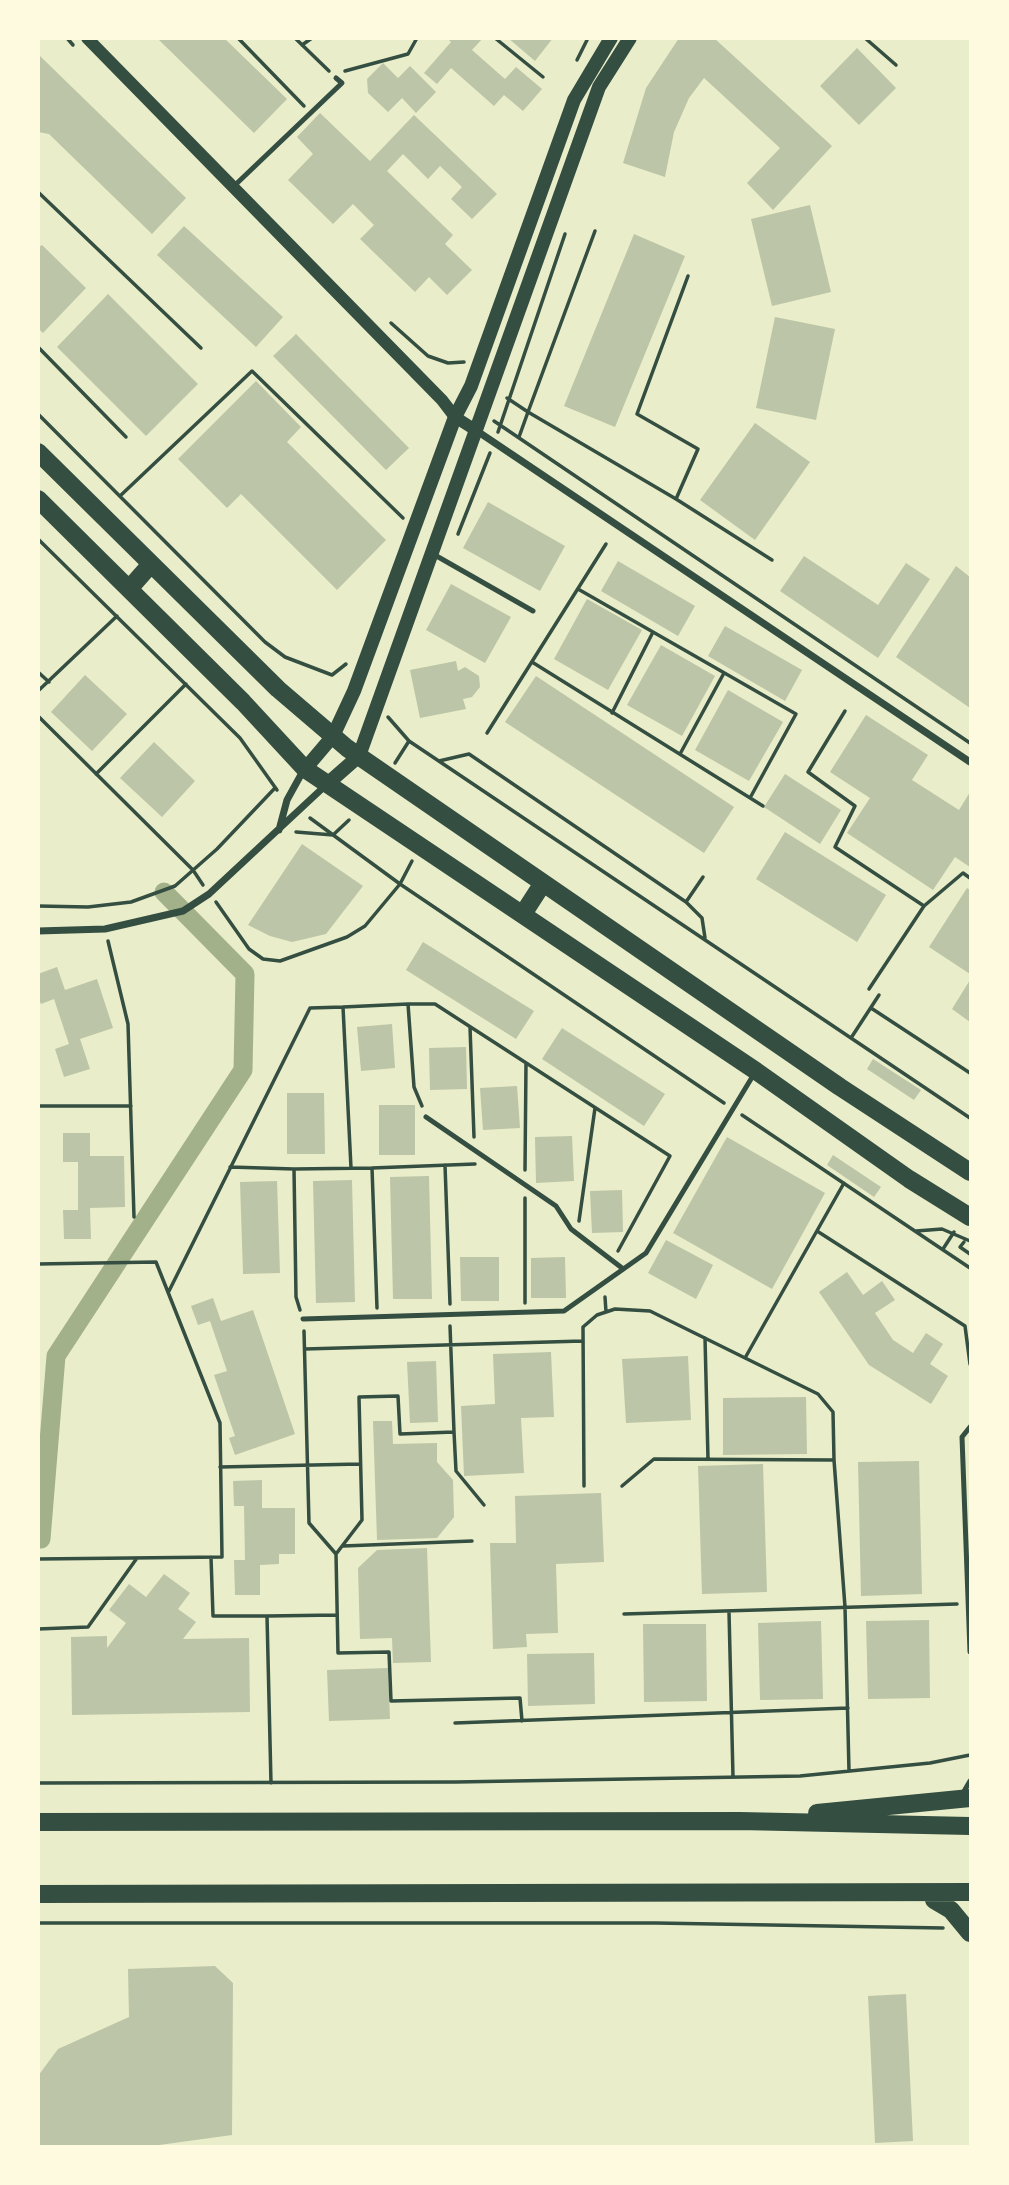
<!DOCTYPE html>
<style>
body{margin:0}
#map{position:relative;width:1009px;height:2185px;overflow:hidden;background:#e9edc9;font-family:"IBM Plex Sans",sans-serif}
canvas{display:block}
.frame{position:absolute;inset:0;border:40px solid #fefae0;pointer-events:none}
</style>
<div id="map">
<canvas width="1009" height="2185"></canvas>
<div class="frame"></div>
</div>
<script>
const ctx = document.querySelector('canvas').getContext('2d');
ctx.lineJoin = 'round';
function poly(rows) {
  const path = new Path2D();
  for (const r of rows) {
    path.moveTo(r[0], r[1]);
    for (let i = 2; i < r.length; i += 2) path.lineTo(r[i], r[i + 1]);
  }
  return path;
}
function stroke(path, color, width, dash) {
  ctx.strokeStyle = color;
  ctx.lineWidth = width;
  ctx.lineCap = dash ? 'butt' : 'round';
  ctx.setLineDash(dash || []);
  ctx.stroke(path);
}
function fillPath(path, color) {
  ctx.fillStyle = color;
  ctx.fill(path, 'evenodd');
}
stroke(poly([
 [41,1539,56,1356,243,1070,245,974,164,892]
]), '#a3b18a', 19);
fillPath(poly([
 [157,38,224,38,287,99,254,133],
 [447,38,483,38,472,50,505,79,516,67,542,89,523,111,504,95,494,106,451,68,437,84,424,73,451,42],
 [508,38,553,38,535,61],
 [679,38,714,38,832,146,773,210,747,183,780,148,704,78,689,98,674,132,665,177,623,163,646,88],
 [857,48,896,88,859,125,820,86],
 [40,56,186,198,152,234,49,134,38,132],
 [383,63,398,78,410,66,436,92,416,113,402,98,388,112,368,93,367,79],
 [320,113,370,161,414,115,497,194,472,219,451,199,462,187,440,166,428,179,403,154,387,171,453,235,445,244,472,270,447,295,429,277,415,292,360,239,374,225,353,204,333,224,288,180,313,154,297,137],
 [810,205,831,292,772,306,751,219],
 [184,226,283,317,256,347,157,255],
 [634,234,685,256,615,427,564,406],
 [42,245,86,288,43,333,38,328,38,248],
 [108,294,198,384,146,436,57,347],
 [775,317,835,329,816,420,756,408],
 [296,334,409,448,386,470,273,356],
 [256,381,301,427,287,442,386,540,337,590,241,494,227,508,178,459],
 [755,423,810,462,755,540,700,500],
 [488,502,565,546,540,591,463,548],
 [804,556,878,605,906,563,930,579,878,658,780,591],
 [618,561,695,606,678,636,601,591],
 [956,566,970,577,970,708,896,657],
 [451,584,511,617,485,663,426,630],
 [587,599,642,630,608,690,554,659],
 [725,626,802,670,785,701,708,656],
 [661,645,715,676,682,736,627,705],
 [456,661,458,671,465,667,479,676,480,687,472,697,463,699,466,709,420,718,410,670],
 [85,675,127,714,92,751,51,712],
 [536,676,734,807,704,853,505,722],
 [728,690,783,722,749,781,695,750],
 [866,715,928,755,912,780,959,810,970,792,970,867,955,857,933,890,847,833,870,798,830,772],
 [154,742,195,781,162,817,120,778],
 [785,774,841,810,820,844,764,807],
 [785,832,886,895,857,942,756,879],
 [302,844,363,886,326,934,292,942,270,936,248,925],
 [967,888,970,890,970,974,929,947],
 [423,942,534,1011,516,1039,406,970],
 [57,967,65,990,97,979,113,1028,80,1039,90,1069,64,1077,55,1049,69,1044,54,999,41,1004,38,997,38,974],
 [970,980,970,1022,952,1009],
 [392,1024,395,1068,361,1071,357,1027],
 [562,1028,665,1094,644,1126,542,1059],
 [466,1047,467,1089,430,1090,429,1048],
 [873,1059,921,1090,914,1100,867,1069],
 [517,1086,520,1128,483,1130,480,1088],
 [287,1093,324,1093,325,1154,287,1154],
 [379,1105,415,1105,415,1155,379,1155],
 [63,1133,90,1133,90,1156,124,1156,125,1207,90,1208,91,1239,64,1239,63,1210,78,1210,78,1162,63,1162],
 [572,1136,574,1181,536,1183,535,1137],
 [727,1137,825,1193,772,1289,673,1233],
 [833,1155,881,1187,874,1197,827,1165],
 [429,1176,432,1299,393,1299,390,1177],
 [352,1180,355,1302,316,1303,313,1181],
 [277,1181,280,1273,243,1274,240,1182],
 [622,1190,623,1232,592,1233,590,1191],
 [666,1240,713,1265,696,1299,648,1273],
 [460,1257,499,1257,499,1301,461,1301],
 [565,1257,566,1298,531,1298,531,1258],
 [847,1272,863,1295,882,1281,895,1300,875,1313,893,1340,913,1353,926,1333,943,1344,930,1364,948,1376,931,1404,869,1365,819,1292],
 [213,1298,221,1321,253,1310,295,1434,235,1455,229,1438,235,1436,214,1375,227,1371,210,1321,198,1325,191,1306],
 [551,1352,554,1417,521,1418,524,1473,464,1476,461,1406,495,1404,493,1354],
 [688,1356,691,1420,626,1423,622,1359],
 [436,1361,438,1422,410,1423,407,1362],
 [806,1397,807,1454,723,1455,723,1398],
 [373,1421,392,1421,393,1444,437,1443,437,1462,453,1480,454,1517,437,1538,377,1540],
 [919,1461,922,1594,861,1596,858,1462],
 [763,1464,767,1592,702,1594,698,1466],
 [262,1480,262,1508,295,1508,295,1554,279,1554,279,1564,260,1565,260,1595,235,1595,234,1560,245,1560,244,1506,234,1506,233,1481],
 [601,1493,604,1562,556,1564,558,1633,526,1634,527,1647,493,1649,490,1543,516,1543,515,1496],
 [427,1548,431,1662,393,1663,392,1638,360,1639,358,1568,377,1550],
 [164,1574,190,1593,178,1609,196,1622,183,1639,249,1638,250,1712,72,1715,71,1637,107,1636,107,1648,126,1623,109,1610,129,1584,146,1597],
 [929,1620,930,1698,868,1699,866,1621],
 [821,1621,823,1699,760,1700,758,1623],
 [643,1624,706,1624,707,1701,644,1702],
 [594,1653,595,1704,528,1706,527,1654],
 [388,1668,390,1719,329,1721,327,1670],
 [215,1966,233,1983,232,2135,152,2146,38,2146,38,2076,58,2049,129,2017,128,1969],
 [906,1994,913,2141,875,2143,868,1996]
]), '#bcc5a7');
stroke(poly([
 [67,38,73,45],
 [238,38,304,106],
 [295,38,329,71],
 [495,38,543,77],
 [865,38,896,65],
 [302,45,312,38],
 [577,60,588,38],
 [345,71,408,54,417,38],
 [38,192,201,348],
 [595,231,528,412,676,499],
 [688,276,637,414,698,449,676,499,772,560],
 [391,323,428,356,448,363,464,362],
 [38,347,126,437],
 [507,398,528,412,519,437],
 [38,414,265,642,285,657,332,675,346,664],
 [494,421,970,743],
 [498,432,565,234],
 [120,496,252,371,403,518],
 [458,534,490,453],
 [38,539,240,738,277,790],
 [578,589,796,714,750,798],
 [532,662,763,806],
 [38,672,49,682],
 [38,691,117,616],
 [845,711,808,772,855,806,835,847,924,906],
 [612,713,653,632],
 [38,716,193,870,203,885],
 [388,717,409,741,970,1118],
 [487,733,606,544],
 [680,754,724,673],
 [439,761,469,754,686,902,703,877],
 [395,763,409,741],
 [96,774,186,684],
 [310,818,400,884,724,1103],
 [296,832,333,835,349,820],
 [216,902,249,949,263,959,280,961,347,937,365,926,400,884,412,861],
 [686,902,702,918,705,938],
 [38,906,88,907,131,902,175,886,217,849,275,788],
 [108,941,128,1024,134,1217],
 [869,989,924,906,963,873,970,878],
 [408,1004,435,1004,670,1156,618,1251],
 [871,1008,970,1073],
 [470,1027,474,1137],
 [851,1038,879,995],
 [38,1106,131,1106],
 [742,1115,970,1268],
 [445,1165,450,1304],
 [230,1167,294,1169],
 [351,1168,343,1007,408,1004,414,1087,422,1106],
 [372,1168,475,1164],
 [525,1170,526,1063],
 [579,1221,595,1108],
 [817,1231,965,1326,970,1364],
 [916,1231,942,1229,970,1241],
 [964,1242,960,1247,970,1254],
 [943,1249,954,1232],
 [38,1264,156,1262,220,1423,222,1557,38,1559],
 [169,1291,310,1008,343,1007],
 [605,1297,606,1312],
 [525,1303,525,1198],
 [300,1310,296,1297,294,1169,372,1168,377,1308],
 [450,1326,454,1432],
 [304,1331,309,1523,336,1554],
 [705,1338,708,1459],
 [305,1349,583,1341],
 [745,1358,844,1183],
 [220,1467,360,1464],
 [584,1486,583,1327,597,1315,615,1309,650,1311,818,1394,833,1412,834,1460],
 [622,1486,654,1459,834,1460,845,1607,849,1771],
 [343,1546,472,1541],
 [211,1557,213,1616,267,1616,271,1783],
 [729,1612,733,1777],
 [624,1614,957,1604],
 [267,1616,337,1615],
 [38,1629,88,1627,137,1558],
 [391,1701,389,1652,338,1653,336,1554,362,1520,359,1397,398,1396,400,1434,454,1432,456,1471,484,1505],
 [391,1701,520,1698,522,1721],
 [455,1723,848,1708],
 [38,1783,456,1782,800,1776,930,1763,970,1755],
 [38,1923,656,1923,943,1928]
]), '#344e41', 3.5);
stroke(poly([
 [233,187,342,83,336,78],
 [433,554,533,611],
 [426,1117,556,1206,571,1229,622,1268],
 [303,1319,564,1311,646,1253,754,1074],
 [970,1427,962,1437,970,1652],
 [963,1793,970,1781]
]), '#344e41', 5);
stroke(poly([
 [477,431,970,762],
 [279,830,287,800,303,771],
 [38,931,105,929,183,911,209,894,326,785]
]), '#344e41', 7);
stroke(poly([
 [87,38,442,400,455,417,477,431]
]), '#344e41', 12);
stroke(poly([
 [305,769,333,736,354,691,455,417,471,386,574,100,611,38],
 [326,785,359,756,599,87,630,38]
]), '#344e41', 14);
stroke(poly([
 [38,452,278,689,347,748,840,1087,970,1172],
 [38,499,243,702,305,769,756,1071,909,1179,970,1217],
 [129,589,151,564],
 [523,914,543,883],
 [817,1813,970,1798],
 [38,1822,740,1821,970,1826],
 [38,1894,970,1892],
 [934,1900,951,1910,970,1933]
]), '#344e41', 18);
</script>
